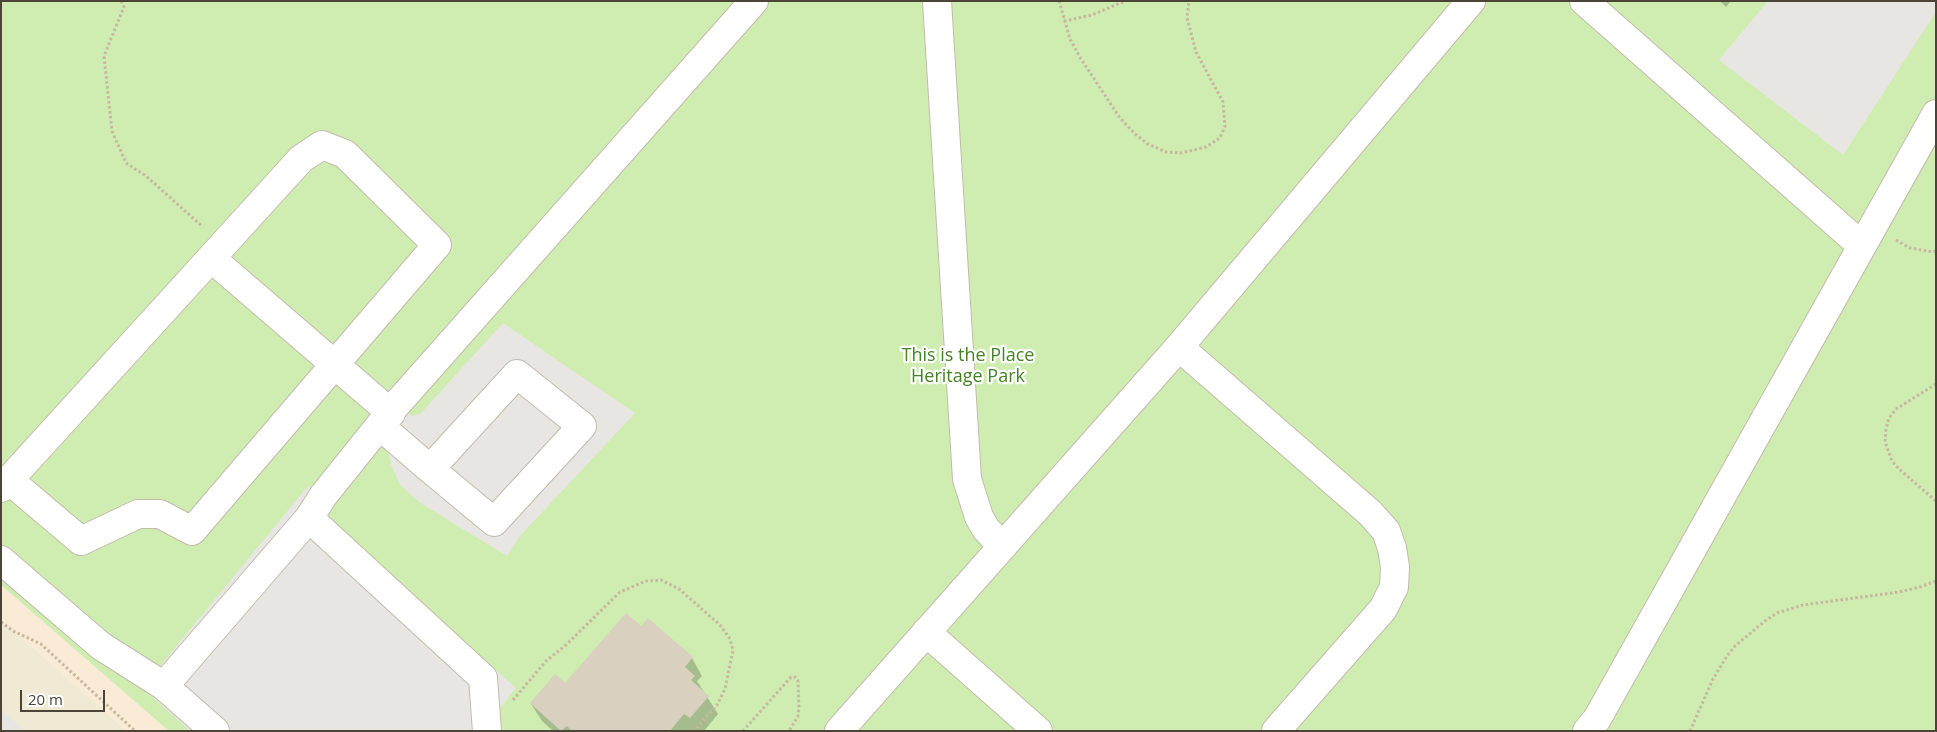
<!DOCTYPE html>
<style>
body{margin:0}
#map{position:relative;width:1937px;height:732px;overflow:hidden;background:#f6f3ea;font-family:"Open Sans",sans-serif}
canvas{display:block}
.frame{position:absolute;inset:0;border:2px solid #4b4437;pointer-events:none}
.scale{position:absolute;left:20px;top:690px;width:85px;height:22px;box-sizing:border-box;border:2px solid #4b4437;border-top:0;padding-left:6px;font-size:15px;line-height:18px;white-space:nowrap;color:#4b4437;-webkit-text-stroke:4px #fff;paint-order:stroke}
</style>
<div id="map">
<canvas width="1937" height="732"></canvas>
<div class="frame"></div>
<div class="scale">20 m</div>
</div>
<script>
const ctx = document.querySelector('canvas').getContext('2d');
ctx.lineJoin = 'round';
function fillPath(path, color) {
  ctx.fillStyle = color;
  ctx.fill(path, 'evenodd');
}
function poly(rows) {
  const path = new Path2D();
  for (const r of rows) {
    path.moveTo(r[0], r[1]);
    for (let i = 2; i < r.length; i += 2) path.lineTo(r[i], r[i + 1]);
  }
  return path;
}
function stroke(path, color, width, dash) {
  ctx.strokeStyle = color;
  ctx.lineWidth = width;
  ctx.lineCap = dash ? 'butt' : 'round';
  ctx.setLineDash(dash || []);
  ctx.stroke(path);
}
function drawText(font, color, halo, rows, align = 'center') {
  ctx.font = font + ' "Open Sans",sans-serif';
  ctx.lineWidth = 4.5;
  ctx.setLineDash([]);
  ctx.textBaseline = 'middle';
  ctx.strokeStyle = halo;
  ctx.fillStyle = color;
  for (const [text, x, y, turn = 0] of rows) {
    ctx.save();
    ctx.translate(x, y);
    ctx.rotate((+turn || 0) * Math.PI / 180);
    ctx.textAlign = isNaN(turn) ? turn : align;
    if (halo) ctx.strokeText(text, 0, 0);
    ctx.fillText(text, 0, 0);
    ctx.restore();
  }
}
fillPath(poly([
 [1,560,189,731,1,731]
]), '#f9ebd5');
fillPath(poly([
 [1,620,126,731,1,731]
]), '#f0e9d4');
fillPath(poly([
 [1,1,1936,1,1936,731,169,731,1,585]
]), '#cfedb1');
fillPath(poly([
 [1768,1,1936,1,1936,12,1843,155,1719,60],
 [503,323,635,413,520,536,507,556,422,504,401,486,391,465,388,450,396,405,412,416,421,413],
 [308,486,323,496,329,517,334,526,516,688,490,720,501,731,190,731,142,688],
 [1,710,26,731,1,731]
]), '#e8e6e2');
fillPath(poly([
 [1720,1,1731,1,1726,7],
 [641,628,692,658,702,676,697,681,718,714,704,731,553,731,542,721,531,704,565,685]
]), '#0003');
fillPath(poly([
 [626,613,641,626,648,618,693,657,685,667,695,676,691,680,709,696,690,718,684,714,670,731,572,731,567,726,561,731,530,703,555,674,565,683]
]), '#d9d0bf');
const minor = poly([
 [937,1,967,479,979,517,986,529,1002,546],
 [1584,1,1862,246],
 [211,258,391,413],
 [1179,347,1370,513,1386,531,1392,548,1395,567,1394,587,1383,609,1276,731],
 [380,426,430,469,494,522,582,426,517,374,430,469],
 [1,488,9,480,211,258,301,159,322,145,345,154,437,245,192,531,160,514,138,514,81,541,9,480],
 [309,518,483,678,487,731],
 [1,560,101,646,164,686,215,731],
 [926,632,1038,731],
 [164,686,309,518,323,496,396,405,754,1],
 [839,731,1179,347,1471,1],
 [1587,731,1597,719,1936,114]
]);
stroke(minor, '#c3bcac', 30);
stroke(poly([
 [121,1,124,7,104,56,112,131,126,163,146,176,203,227],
 [1059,1,1070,39,1081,59,1120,118,1135,134,1148,144,1166,152,1181,153,1206,147,1220,138,1225,126,1223,102,1196,52,1187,18,1189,1],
 [1064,21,1092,15,1125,1],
 [1896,240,1910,248,1933,252,1936,251],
 [1936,384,1896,409,1889,418,1886,429,1885,442,1892,461,1899,469,1936,501],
 [1,622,13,631,41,644,135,731],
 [513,700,546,661,566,645,620,592,646,581,661,580,679,589,720,625,730,639,733,650,725,689,717,705,694,731],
 [743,731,791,677,795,677,798,681,799,708,798,716,789,731],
 [1690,731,1713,679,1727,656,1735,646,1765,621,1777,613,1803,605,1899,592,1920,587,1936,581]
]), '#c6b89c', 3, [2.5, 2.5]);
stroke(minor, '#fff', 28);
drawText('18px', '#458325', '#fff', [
 ["This is the Place",968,356],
 ["Heritage Park",968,377]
]);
</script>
